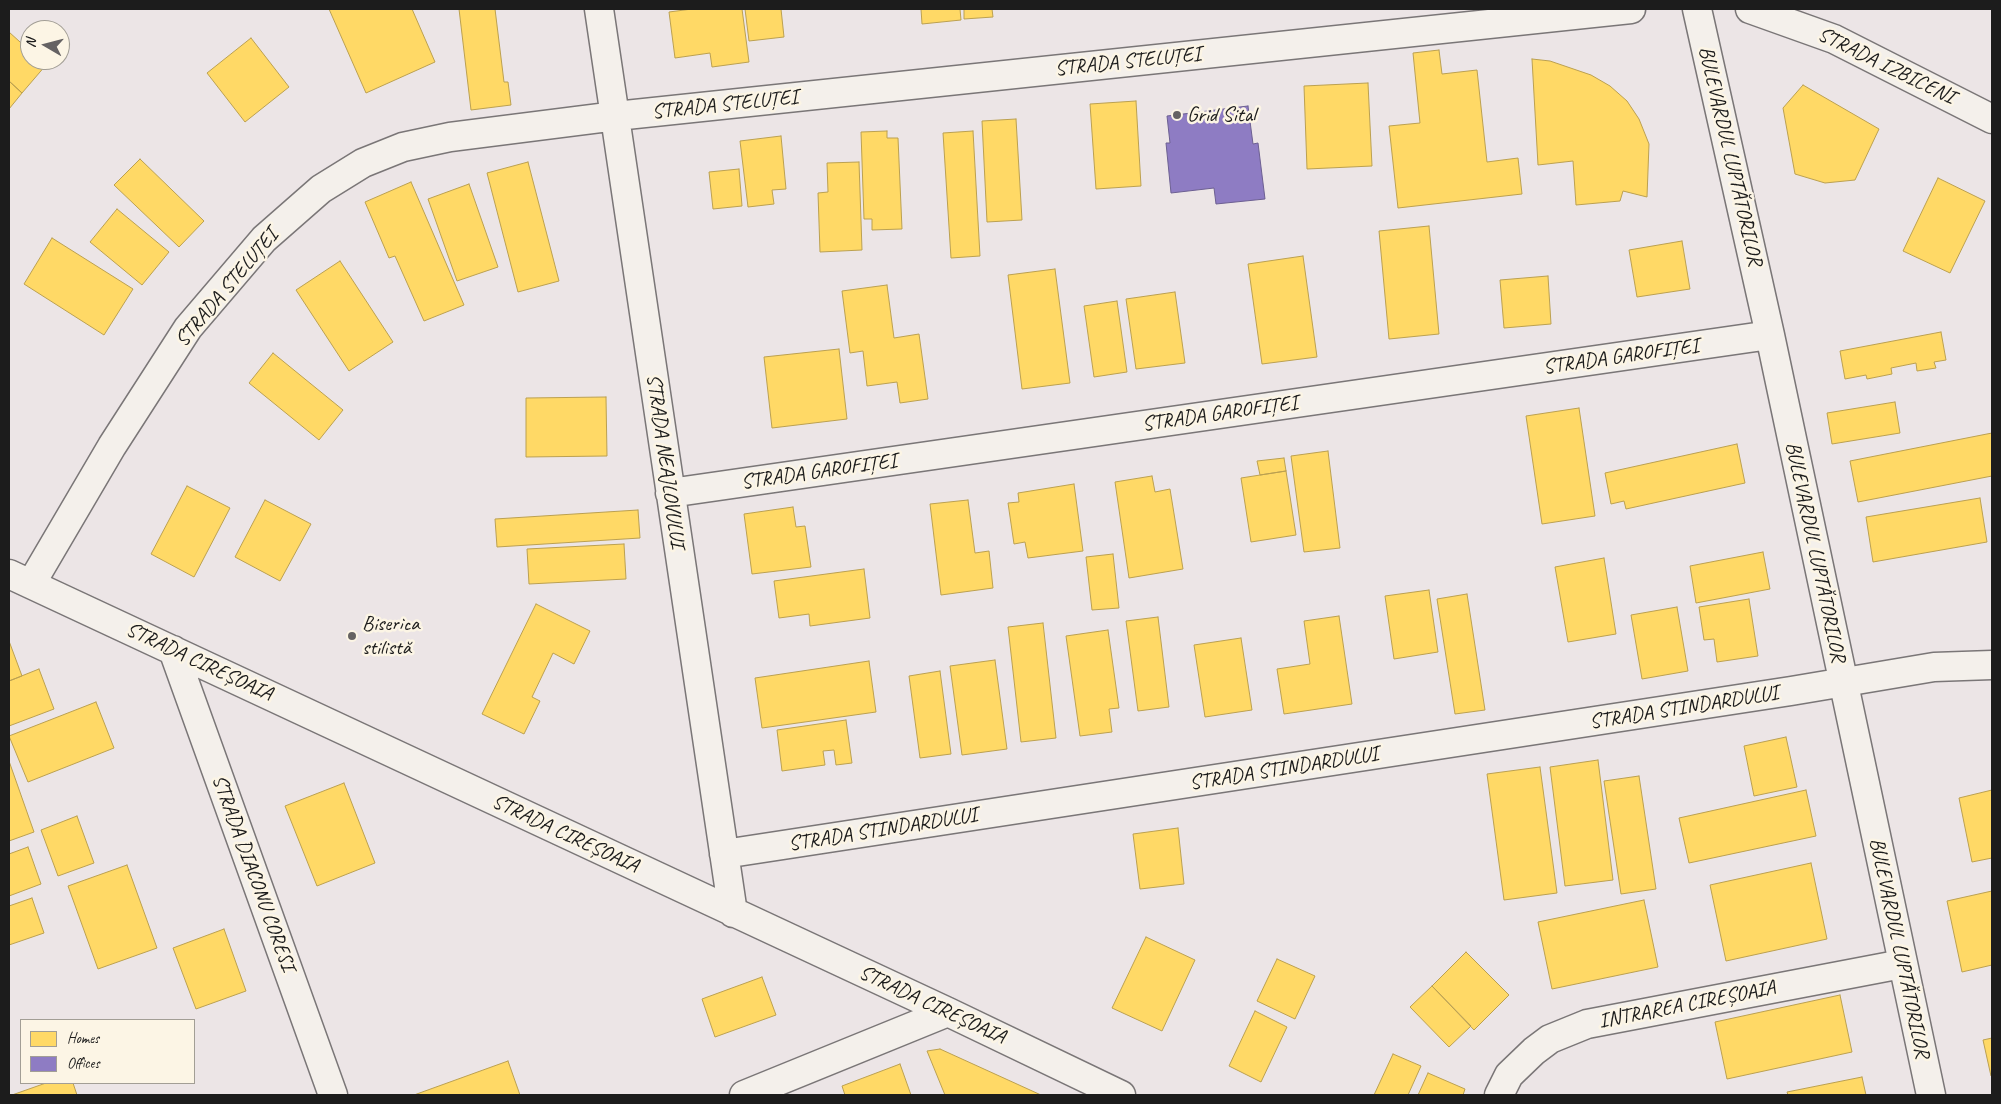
<!DOCTYPE html>
<meta charset="utf-8">
<style>
body{margin:0}
#map{position:relative;width:2001px;height:1104px;overflow:hidden;background:#ece5e6;font-family:Caveat,sans-serif}
canvas{display:block}
.frame{position:absolute;inset:0;border:10px solid #1c1c1c;pointer-events:none}
.legend{position:absolute;left:20px;top:1019px;width:175px;height:65px;box-sizing:border-box;background:#fcf5e5;border:1px solid #a29e95;margin:0;padding:6px 9px;list-style:none;font-size:15px;color:#1c1c1c}
.legend li{display:flex;align-items:center;gap:10px;height:25px}
.legend b{width:25px;border:1px solid #a29e95}
.north{position:absolute;left:20px;top:20px;width:50px;height:50px;box-sizing:border-box;background:#fcf5e5;border:1px solid #a29e95;border-radius:50%;rotate:278deg;font-size:14px;font-weight:700;line-height:20px;text-align:center;color:#1c1c1c}
.north::after{content:'';display:block;margin:auto;width:18px;height:22px;background:#656263;clip-path:polygon(50% 0,100% 100%,50% 72%,0 100%)}
</style>
<div id="map">
<canvas width="2001" height="1104"></canvas>
<div class="frame"></div>
<ul class="legend">
<li><b style="height:14px;background:#ffd966"></b>Homes</li>
<li><b style="height:14px;background:#8e7cc3"></b>Offices</li>
</ul>
<div class="north">N</div>
</div>
<script>
const ctx = document.querySelector('canvas').getContext('2d');
ctx.lineJoin = 'round';
function fillPath(path, color) {
  ctx.fillStyle = color;
  ctx.fill(path, 'evenodd');
}
function poly(rows) {
  const path = new Path2D();
  for (const r of rows) {
    path.moveTo(r[0], r[1]);
    for (let i = 2; i < r.length; i += 2) path.lineTo(r[i], r[i + 1]);
  }
  return path;
}
function stroke(path, color, width, dash) {
  ctx.strokeStyle = color;
  ctx.lineWidth = width;
  ctx.lineCap = dash ? 'butt' : 'round';
  ctx.setLineDash(dash || []);
  ctx.stroke(path);
}
function drawText(font, color, halo, rows, align = 'center') {
  ctx.font = font + ' Caveat,sans-serif';
  ctx.lineWidth = 5;
  ctx.setLineDash([]);
  ctx.textBaseline = 'middle';
  ctx.strokeStyle = halo;
  ctx.fillStyle = color;
  for (const [text, x, y, turn = 0] of rows) {
    ctx.save();
    ctx.translate(x, y);
    ctx.rotate((+turn || 0) * Math.PI / 180);
    ctx.textAlign = isNaN(turn) ? turn : align;
    if (halo) ctx.strokeText(text, 0, 0);
    ctx.fillText(text, 0, 0);
    ctx.restore();
  }
}
const homes = poly([
 [329,9,412,9,435,62,366,93,329,9],
 [459,9,495,9,504,82,508,82,511,105,471,110,459,9],
 [692,9,742,9,749,62,712,67,710,53,675,58,669,12,692,9],
 [745,9,781,9,784,37,749,41,745,9],
 [921,9,960,9,961,20,922,24,921,9],
 [964,9,992,9,993,17,964,19,964,9],
 [9,32,30,51,30,60,40,60,46,65,22,93,9,81,9,32],
 [251,38,289,87,245,122,207,73,251,38],
 [1439,50,1442,74,1477,70,1487,162,1518,158,1522,194,1398,208,1389,126,1420,123,1413,53,1439,50],
 [1532,59,1550,61,1591,75,1610,86,1627,101,1639,119,1649,144,1647,197,1623,191,1620,201,1576,205,1573,161,1538,165,1532,59],
 [9,81,22,93,9,109,9,81],
 [1368,83,1372,166,1307,169,1304,86,1368,83],
 [1803,85,1879,129,1855,180,1825,183,1795,174,1783,108,1803,85],
 [1136,101,1141,186,1096,189,1090,104,1136,101],
 [1016,119,1022,220,987,222,982,121,1016,119],
 [887,131,887,138,898,138,902,229,872,230,872,219,864,219,861,132,887,131],
 [973,131,980,256,951,258,943,133,973,131],
 [781,136,786,189,772,190,774,204,748,207,740,141,781,136],
 [140,159,204,221,179,247,114,185,140,159],
 [528,162,559,281,518,292,487,173,528,162],
 [859,162,862,250,820,252,818,193,828,192,827,163,859,162],
 [739,169,742,206,713,209,709,172,739,169],
 [1938,178,1985,201,1950,273,1903,251,1938,178],
 [411,182,464,305,424,321,395,256,389,258,365,202,411,182],
 [469,184,498,267,457,281,428,199,469,184],
 [117,209,169,252,142,285,90,242,117,209],
 [1429,226,1439,334,1389,339,1379,231,1429,226],
 [52,238,133,289,104,335,24,284,52,238],
 [1682,241,1690,289,1637,297,1629,250,1682,241],
 [1303,256,1317,357,1262,364,1248,264,1303,256],
 [340,261,393,342,349,371,296,290,340,261],
 [1055,269,1070,383,1022,389,1008,275,1055,269],
 [1548,276,1551,324,1504,328,1500,280,1548,276],
 [887,285,894,338,919,334,928,399,900,403,897,382,867,386,863,351,850,353,842,291,887,285],
 [1175,292,1185,363,1136,369,1126,299,1175,292],
 [1117,301,1127,372,1094,377,1084,306,1117,301],
 [1941,332,1946,360,1934,362,1936,368,1917,371,1916,363,1891,368,1892,374,1867,379,1866,375,1845,379,1840,351,1941,332],
 [839,349,847,419,772,428,764,357,839,349],
 [273,353,343,410,319,440,249,383,273,353],
 [606,397,607,456,526,457,526,398,606,397],
 [1895,402,1900,433,1832,444,1827,413,1895,402],
 [1579,408,1595,516,1542,524,1526,416,1579,408],
 [1992,433,1992,476,1858,502,1850,461,1992,433],
 [1737,444,1745,483,1626,509,1624,501,1611,504,1605,473,1737,444],
 [1328,451,1340,548,1304,552,1291,456,1328,451],
 [1284,458,1286,471,1260,475,1257,461,1284,458],
 [1286,471,1296,535,1251,542,1241,478,1286,471],
 [1152,476,1155,492,1170,489,1183,569,1129,578,1115,482,1152,476],
 [1074,484,1083,551,1028,558,1025,542,1014,544,1008,503,1019,502,1018,493,1074,484],
 [187,486,230,508,194,577,151,554,187,486],
 [1980,498,1987,542,1873,562,1866,517,1980,498],
 [265,500,311,524,280,581,235,557,265,500],
 [968,500,975,553,989,551,993,588,941,595,930,504,968,500],
 [793,507,796,527,805,526,811,567,752,574,744,514,793,507],
 [638,510,640,538,497,547,495,519,638,510],
 [624,544,626,579,529,584,527,549,624,544],
 [1763,552,1770,589,1696,603,1690,566,1763,552],
 [1113,554,1119,608,1092,610,1086,557,1113,554],
 [1604,558,1616,634,1568,642,1555,567,1604,558],
 [864,569,870,618,810,626,809,614,779,618,774,581,864,569],
 [1429,590,1438,652,1394,659,1385,596,1429,590],
 [1467,594,1485,710,1455,714,1437,599,1467,594],
 [1749,599,1758,656,1717,662,1714,639,1704,640,1699,607,1749,599],
 [536,604,590,631,574,664,553,653,532,697,540,701,524,734,482,714,536,604],
 [1677,607,1688,671,1642,679,1631,615,1677,607],
 [1339,616,1352,704,1284,714,1277,669,1310,664,1304,621,1339,616],
 [1158,617,1169,707,1138,711,1126,621,1158,617],
 [1043,623,1056,738,1021,742,1008,627,1043,623],
 [1108,630,1119,708,1109,709,1112,732,1080,736,1066,636,1108,630],
 [1241,638,1252,710,1205,717,1194,645,1241,638],
 [9,641,22,676,9,681,9,641],
 [995,660,1007,749,962,755,950,666,995,660],
 [869,661,876,712,762,728,755,678,869,661],
 [39,669,54,709,9,726,9,681,39,669],
 [940,671,951,754,920,758,909,676,940,671],
 [96,702,114,748,28,782,9,736,96,702],
 [846,720,852,763,836,765,834,750,823,751,825,765,782,771,777,730,846,720],
 [1786,737,1797,787,1754,796,1744,746,1786,737],
 [1598,760,1613,880,1565,886,1550,767,1598,760],
 [9,761,34,832,9,841,9,761],
 [1540,767,1557,893,1504,900,1487,774,1540,767],
 [1639,776,1656,889,1621,894,1604,781,1639,776],
 [344,783,375,863,317,886,285,806,344,783],
 [1806,790,1816,836,1689,863,1679,818,1806,790],
 [1992,790,1992,858,1972,862,1959,798,1992,790],
 [77,816,94,863,58,876,41,830,77,816],
 [1178,828,1184,884,1140,889,1133,834,1178,828],
 [28,847,41,884,9,896,9,854,28,847],
 [1811,863,1827,939,1726,961,1710,885,1811,863],
 [127,865,157,948,98,969,68,886,127,865],
 [1992,891,1992,965,1962,972,1947,901,1992,891],
 [32,898,44,933,9,945,9,906,32,898],
 [1644,900,1658,967,1552,989,1538,922,1644,900],
 [224,929,246,991,196,1009,173,948,224,929],
 [1146,937,1195,960,1162,1031,1112,1008,1146,937],
 [1466,952,1509,995,1474,1030,1432,986,1466,952],
 [1277,959,1315,976,1295,1019,1257,1001,1277,959],
 [762,977,776,1015,715,1037,702,999,762,977],
 [1432,986,1471,1026,1449,1047,1410,1007,1432,986],
 [1840,995,1852,1052,1727,1079,1715,1022,1840,995],
 [1255,1011,1287,1027,1261,1082,1229,1066,1255,1011],
 [1992,1038,1992,1076,1991,1076,1983,1040,1992,1038],
 [940,1049,1041,1095,945,1095,927,1051,940,1049],
 [1393,1054,1421,1066,1408,1095,1374,1095,1393,1054],
 [508,1061,520,1095,414,1095,508,1061],
 [900,1064,911,1095,845,1095,842,1086,900,1064],
 [1428,1073,1465,1089,1463,1095,1418,1095,1428,1073],
 [1862,1077,1866,1095,1788,1095,1787,1092,1862,1077],
 [46,1083,73,1083,77,1095,12,1095,46,1083]
]);
fillPath(homes, '#ffd966');
stroke(homes, '#bba050', 1);
const offices = poly([
 [1248,106,1253,144,1258,143,1265,199,1216,204,1214,188,1171,193,1166,143,1170,143,1167,116,1248,106]
]);
fillPath(offices, '#8e7cc3');
stroke(offices, '#6c5f91', 1);
const street = poly([
 [599,9,733,913],
 [1697,9,1770,335,1931,1095],
 [1750,9,1834,39,1992,119],
 [670,493,1770,335],
 [9,574,948,1012,1121,1095],
 [31,584,112,446,188,328,264,239,321,189,363,163,403,147,450,137,616,116,1631,9],
 [173,650,333,1095],
 [724,854,1791,691,1934,667,1992,665],
 [744,1095,948,1012],
 [1499,1095,1509,1075,1534,1051,1550,1039,1587,1024,1902,964]
]);
stroke(street, '#7a7677', 31);
stroke(street, '#f4f0eb', 28);
for (const [x, y, r, color] of [
 [1177,115,5,"#656263"],
 [352,636,5,"#656263"]
]) {
  const dot = new Path2D();
  dot.arc(x, y, r, 0, 2 * Math.PI);
  ctx.fillStyle = color;
  ctx.fill(dot);
  stroke(dot, '#fcf5e5', 2);
}
drawText('21px', '#1c1c1c', '#fcf5e5', [
 ["STRADA STELUȚEI",1128,62,-6],
 ["STRADA IZBICENI",1886,66,26],
 ["STRADA STELUȚEI",725,105,-6],
 ["BULEVARDUL LUPTĂTORILOR",1730,156,77],
 ["STRADA STELUȚEI",227,288,-50],
 ["STRADA GAROFIȚEI",1621,357,-8],
 ["STRADA GAROFIȚEI",1220,414,-8],
 ["STRADA NEAJLOVULUI",665,461,82],
 ["STRADA GAROFIȚEI",819,472,-8],
 ["BULEVARDUL LUPTĂTORILOR",1815,552,78],
 ["STRADA CIREȘOAIA",199,662,25],
 ["STRADA STINDARDULUI",1684,708,-9],
 ["STRADA STINDARDULUI",1284,769,-9],
 ["STRADA STINDARDULUI",883,830,-9],
 ["STRADA CIREȘOAIA",565,834,25],
 ["STRADA DIACONU CORESI",253,873,70],
 ["BULEVARDUL LUPTĂTORILOR",1899,948,78],
 ["STRADA CIREȘOAIA",932,1005,25],
 ["INTRAREA CIREȘOAIA",1687,1005,-11]
]);
drawText('21px', '#1c1c1c', '#fcf5e5', [
 ["Grid Sital",1187,115],
 ["Biserica",362,624],
 ["stilistă",362,648]
], 'left');
</script>
